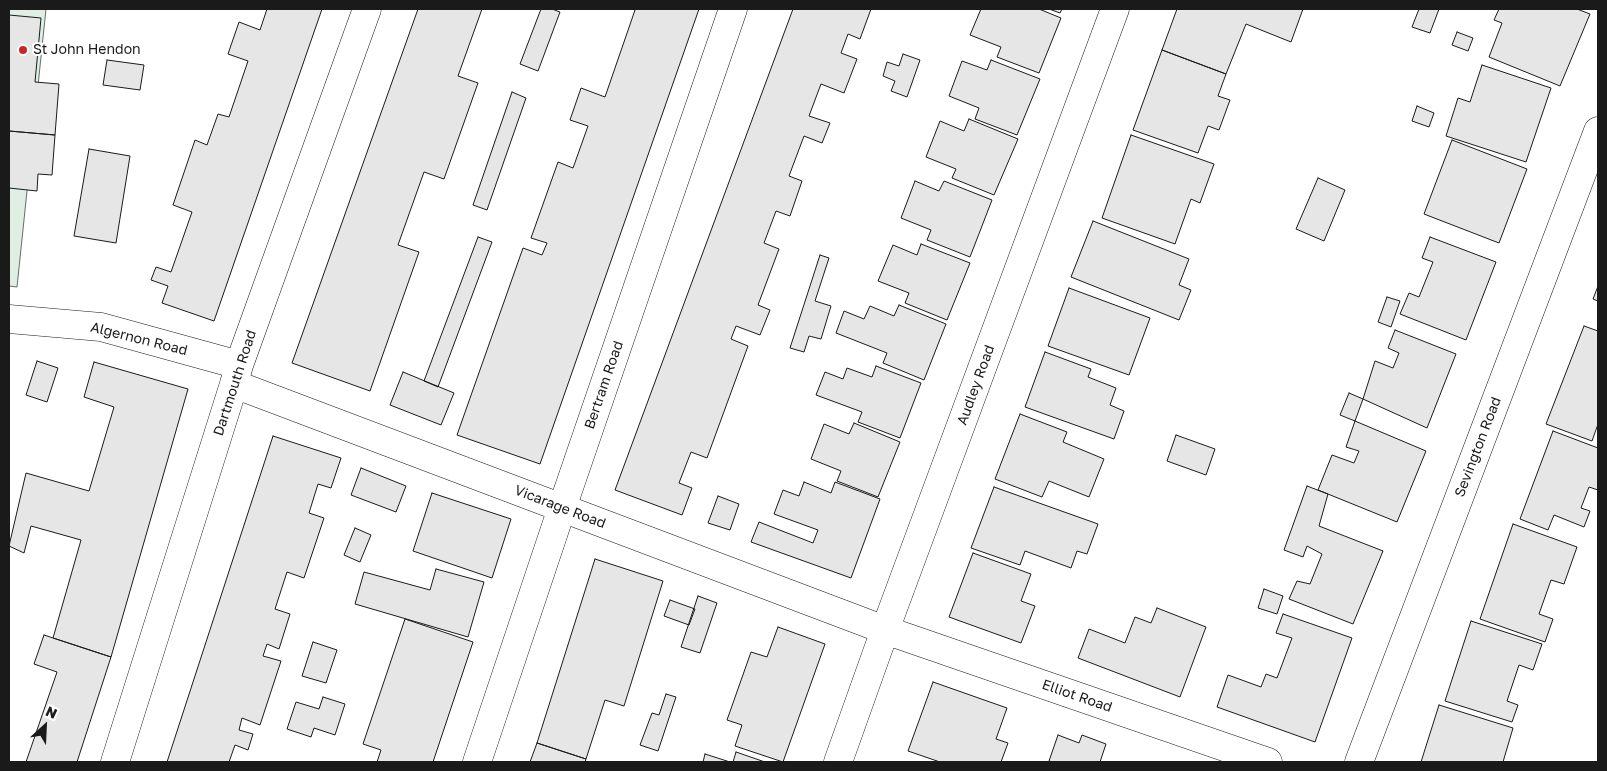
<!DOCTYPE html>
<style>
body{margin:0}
#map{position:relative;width:1607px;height:771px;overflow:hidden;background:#fff;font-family:"Golos Text",sans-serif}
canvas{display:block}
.frame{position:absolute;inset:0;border:10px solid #1a1a1a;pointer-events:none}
.north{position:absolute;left:20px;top:701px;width:50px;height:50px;-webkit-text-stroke:4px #fff;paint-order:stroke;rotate:25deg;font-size:14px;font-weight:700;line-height:20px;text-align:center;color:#1a1a1a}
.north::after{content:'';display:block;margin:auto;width:18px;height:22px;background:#1a1a1a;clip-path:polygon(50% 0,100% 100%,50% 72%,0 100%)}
</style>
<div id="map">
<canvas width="1607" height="771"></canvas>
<div class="frame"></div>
<div class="north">N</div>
</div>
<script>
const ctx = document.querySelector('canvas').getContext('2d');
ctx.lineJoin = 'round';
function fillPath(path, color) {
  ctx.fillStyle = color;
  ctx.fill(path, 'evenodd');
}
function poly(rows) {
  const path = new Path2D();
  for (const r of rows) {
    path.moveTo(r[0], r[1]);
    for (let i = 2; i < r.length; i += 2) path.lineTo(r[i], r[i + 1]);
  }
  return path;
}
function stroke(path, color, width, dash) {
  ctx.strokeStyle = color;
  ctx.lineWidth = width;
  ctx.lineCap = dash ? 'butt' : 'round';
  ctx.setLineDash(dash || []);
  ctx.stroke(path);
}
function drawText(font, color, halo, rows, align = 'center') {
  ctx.font = font + ' "Golos Text",sans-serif';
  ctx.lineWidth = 4;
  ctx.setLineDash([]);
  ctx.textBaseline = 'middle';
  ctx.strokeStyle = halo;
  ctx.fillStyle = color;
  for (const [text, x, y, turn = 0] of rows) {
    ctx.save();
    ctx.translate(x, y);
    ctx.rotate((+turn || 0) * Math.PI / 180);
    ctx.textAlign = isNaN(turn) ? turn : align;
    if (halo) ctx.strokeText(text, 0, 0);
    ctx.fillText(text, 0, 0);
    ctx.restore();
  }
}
const green = poly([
 [9,9,46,9,17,287,9,286,9,9]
]);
fillPath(green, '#e0efe3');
stroke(green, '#6a6a6a', 1);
const building = poly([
 [267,9,322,9,214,321,162,303,168,286,151,280,156,267,171,272,192,212,173,205,195,140,207,145,218,114,229,117,248,61,228,54,239,22,260,30,267,9],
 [418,9,482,9,458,76,478,83,444,179,424,172,398,245,419,252,370,391,292,363,418,9],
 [541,9,552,9,560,12,538,71,520,64,541,9],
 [632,9,699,9,540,464,457,435,523,248,542,255,547,243,531,238,558,162,573,168,588,126,570,120,581,88,605,97,635,10,632,9],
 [793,9,871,9,860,39,848,34,841,53,857,59,844,93,821,84,809,116,830,123,822,143,804,136,789,176,802,181,790,216,776,211,764,243,779,249,758,305,770,310,760,335,736,326,731,339,748,346,707,458,691,452,679,483,692,488,682,515,615,490,793,9],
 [981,9,1039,9,1061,18,1039,73,997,57,1001,47,970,35,981,9],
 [1049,9,1062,9,1060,13,1049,9],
 [1177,9,1303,9,1291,42,1246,24,1226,74,1162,50,1177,9],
 [1419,9,1439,9,1430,33,1412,27,1419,9],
 [1499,9,1577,9,1590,14,1560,86,1489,57,1502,23,1494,20,1499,9],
 [9,15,41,18,35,82,59,84,55,135,9,131,9,15],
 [1457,32,1473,38,1468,51,1452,45,1457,32],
 [1162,50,1226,74,1218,96,1230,100,1219,130,1208,126,1198,153,1133,130,1162,50],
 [903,54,920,60,907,97,891,91,895,81,883,76,887,62,899,66,903,54],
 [107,60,144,65,140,90,103,85,107,60],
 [991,60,1040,79,1017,135,975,119,979,108,949,96,962,61,987,70,991,60],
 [1482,65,1551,88,1526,162,1446,136,1458,98,1470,102,1482,65],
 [512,92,526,98,487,210,473,205,512,92],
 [1417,106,1434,113,1429,127,1412,121,1417,106],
 [969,119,1018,139,994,195,952,178,956,169,926,157,940,121,964,131,969,119],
 [9,131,55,135,52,175,38,174,37,191,9,188,9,131],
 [1131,135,1214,164,1200,203,1191,199,1175,244,1102,218,1131,135],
 [1452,140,1527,169,1499,243,1424,214,1452,140],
 [89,149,130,156,116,243,74,236,89,149],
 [1318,178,1345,190,1324,241,1296,229,1318,178],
 [915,181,939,191,944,181,992,200,970,257,927,240,931,230,901,218,915,181],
 [1093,221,1189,259,1179,285,1191,290,1179,320,1071,277,1093,221],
 [478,237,492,242,438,387,424,381,478,237],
 [1430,237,1496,262,1466,340,1400,314,1409,293,1419,297,1433,262,1422,258,1430,237],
 [921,244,970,263,947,320,905,303,909,293,878,281,893,245,917,255,921,244],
 [820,255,829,258,815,301,831,306,821,339,809,336,804,352,790,348,820,255],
 [1598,286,1598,301,1593,299,1598,286],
 [1069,288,1150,318,1129,375,1048,346,1069,288],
 [1387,297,1400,301,1391,327,1378,322,1387,297],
 [899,305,946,324,924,380,883,363,887,353,836,333,844,311,864,319,870,306,894,316,899,305],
 [1584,326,1598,331,1598,424,1592,441,1546,424,1584,326],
 [1395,330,1456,354,1427,428,1363,399,1375,361,1393,368,1399,353,1388,348,1395,330],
 [1045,352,1091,369,1088,377,1116,388,1110,405,1124,411,1114,439,1025,407,1045,352],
 [37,361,58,368,47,402,26,395,37,361],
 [94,362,188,389,111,657,53,638,81,540,31,526,24,553,9,546,26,473,89,491,114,407,84,397,94,362],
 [876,366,921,383,900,438,858,422,862,412,816,395,825,372,843,379,847,368,872,377,876,366],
 [403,372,454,393,441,425,390,405,403,372],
 [1349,393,1363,399,1355,421,1340,415,1349,393],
 [1020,414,1067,432,1063,442,1104,459,1089,497,1049,481,1042,497,995,479,1020,414],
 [1355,421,1426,451,1397,522,1318,490,1332,455,1354,463,1359,451,1346,447,1355,421],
 [854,423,900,442,878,497,837,481,841,471,811,459,824,424,849,434,854,423],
 [1553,431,1598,448,1598,490,1589,487,1581,508,1590,511,1584,527,1554,515,1548,530,1520,519,1553,431],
 [1176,435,1215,449,1206,475,1167,461,1176,435],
 [273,436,341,458,331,488,318,484,309,513,324,518,304,578,287,572,275,609,290,614,279,649,267,644,263,656,281,661,260,725,242,718,239,730,253,734,248,750,235,745,229,762,167,762,273,436],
 [361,468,406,486,396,512,351,495,361,468],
 [804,482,831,493,835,482,880,499,851,578,751,542,759,522,813,543,818,530,774,514,783,490,799,496,804,482],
 [1307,486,1328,494,1319,526,1383,551,1353,624,1289,599,1297,581,1310,584,1322,554,1307,546,1303,557,1284,550,1307,486],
 [994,487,1098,524,1087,554,1077,551,1071,568,1025,551,1020,565,971,548,994,487],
 [432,493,511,519,492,578,413,551,432,493],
 [718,496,739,504,730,530,708,523,718,496],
 [1513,524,1577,547,1564,584,1551,580,1539,614,1553,619,1545,642,1480,619,1513,524],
 [355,528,371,535,360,562,344,555,355,528],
 [973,553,1031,574,1021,601,1035,606,1021,643,949,617,973,553],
 [595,559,663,581,624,706,605,700,586,759,537,743,595,559],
 [436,569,484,582,468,637,355,604,364,572,430,590,436,569],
 [1264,589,1283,596,1277,614,1258,608,1264,589],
 [698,596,717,603,700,653,681,647,698,596],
 [670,600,695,609,689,625,664,616,670,600],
 [1157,608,1206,627,1180,697,1078,658,1089,629,1125,643,1135,617,1151,623,1157,608],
 [1283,614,1352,638,1315,742,1217,707,1228,675,1261,687,1266,674,1277,678,1292,638,1276,633,1283,614],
 [405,619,473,642,433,762,377,762,381,750,363,744,405,619],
 [1471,621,1542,644,1533,670,1519,665,1507,701,1518,705,1512,722,1445,701,1471,621],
 [778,627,825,644,783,762,735,746,742,725,727,720,751,652,767,657,778,627],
 [44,635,111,657,77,762,26,762,57,672,34,664,44,635],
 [313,642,337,650,326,683,302,676,313,642],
 [933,682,1007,708,996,739,1008,743,1001,762,940,762,908,751,933,682],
 [666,694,676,697,658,751,640,745,652,713,659,715,666,694],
 [323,697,345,704,335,735,314,728,311,737,287,729,296,702,319,709,323,697],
 [1439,705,1513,728,1503,762,1421,762,1439,705],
 [1058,735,1079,743,1082,735,1106,744,1100,762,1053,762,1049,761,1058,735],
 [537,743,586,759,585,762,530,762,537,743],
 [736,752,765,762,733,762,736,752],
 [705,754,730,762,703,762,705,754]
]);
fillPath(building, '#e6e6e6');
stroke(building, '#1a1a1a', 1);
const minor = poly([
 [9,319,101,327,239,365],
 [234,384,885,630,1268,762],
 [115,762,234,384,239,365,367,9],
 [477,762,562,508,733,9],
 [838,762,885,630,1115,9],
 [1359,762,1598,131]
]);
stroke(minor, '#1a1a1a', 29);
stroke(minor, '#fff', 28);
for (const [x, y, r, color] of [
 [23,50,5,"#c62828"]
]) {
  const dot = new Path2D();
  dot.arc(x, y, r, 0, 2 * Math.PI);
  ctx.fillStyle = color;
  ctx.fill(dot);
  stroke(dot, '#fff', 2);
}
drawText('14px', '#1a1a1a', '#fff', [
 ["St John Hendon",33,50]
], 'left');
drawText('14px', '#1a1a1a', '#fff', [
 ["Algernon Road",139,339,14],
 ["Dartmouth Road",235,383,-72],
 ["Bertram Road",604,385,-71],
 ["Audley Road",976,385,-70],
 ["Sevington Road",1478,447,-69],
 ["Vicarage Road",560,507,21],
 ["Elliot Road",1077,696,19]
]);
</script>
